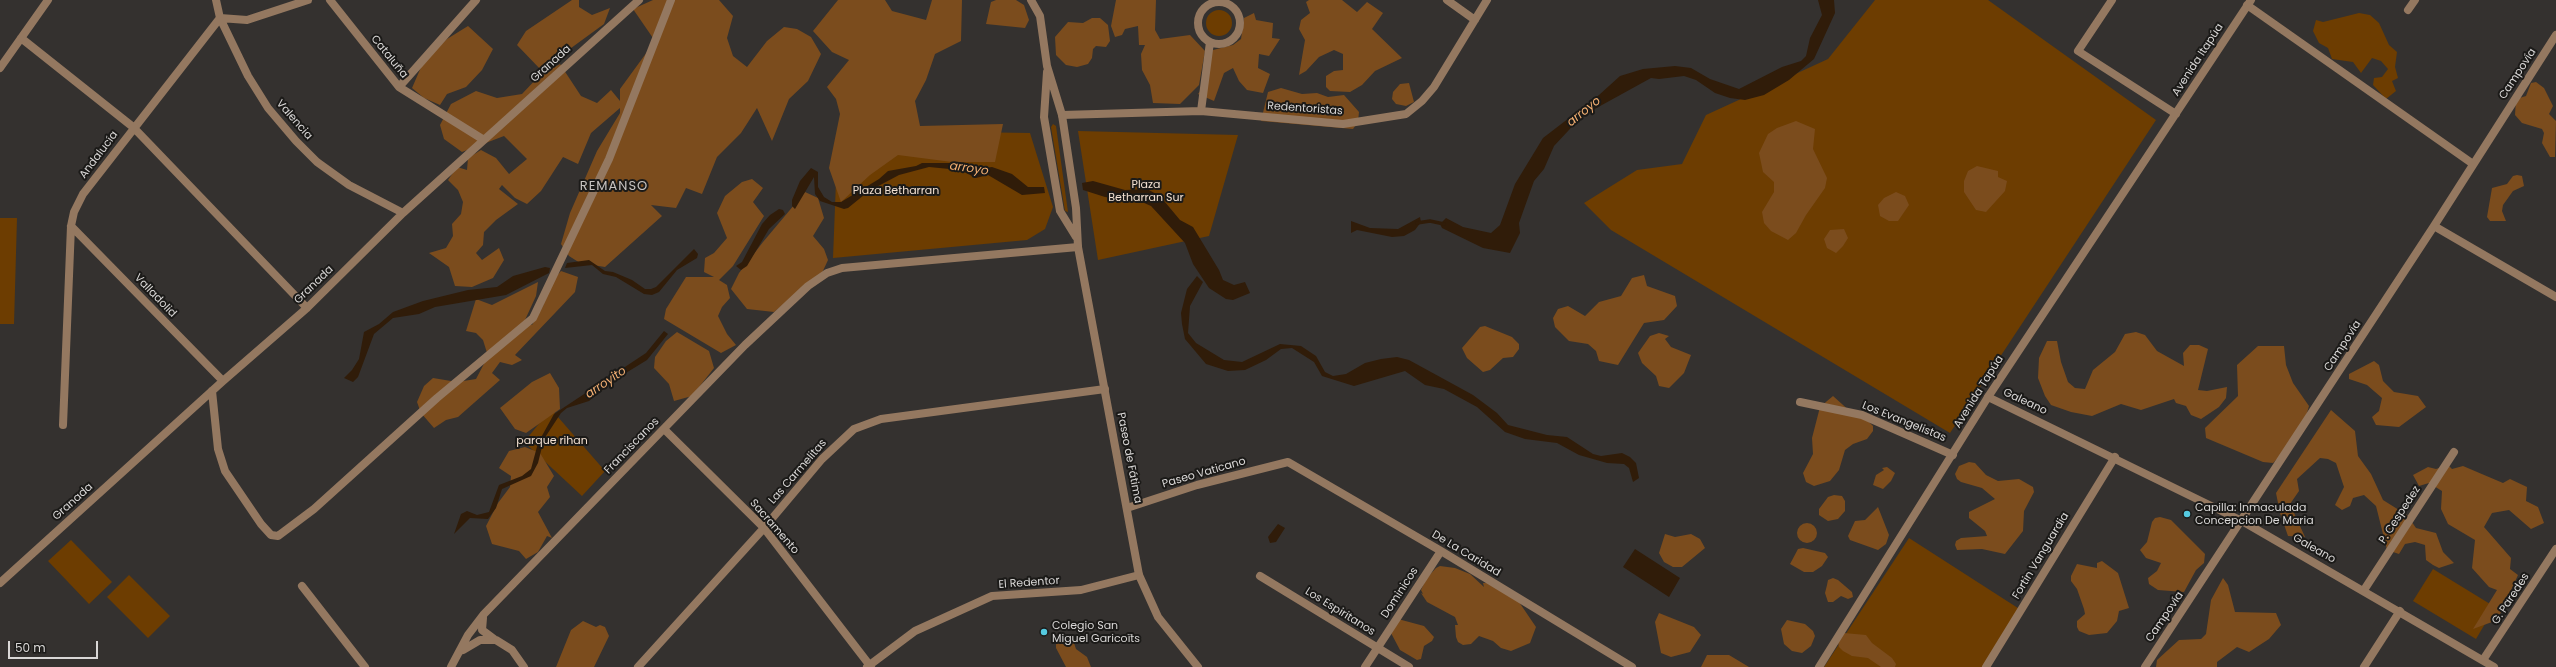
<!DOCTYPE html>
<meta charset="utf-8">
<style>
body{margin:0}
#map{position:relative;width:2556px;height:667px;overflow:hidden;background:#34312f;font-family:Poppins,sans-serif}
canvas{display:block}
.scale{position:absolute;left:8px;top:641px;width:90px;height:18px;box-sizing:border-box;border:2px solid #d9d7d6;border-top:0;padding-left:5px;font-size:12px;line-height:14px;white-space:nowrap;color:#d9d7d6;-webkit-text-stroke:3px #1b1a18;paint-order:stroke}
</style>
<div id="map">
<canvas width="2556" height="667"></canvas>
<div class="scale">50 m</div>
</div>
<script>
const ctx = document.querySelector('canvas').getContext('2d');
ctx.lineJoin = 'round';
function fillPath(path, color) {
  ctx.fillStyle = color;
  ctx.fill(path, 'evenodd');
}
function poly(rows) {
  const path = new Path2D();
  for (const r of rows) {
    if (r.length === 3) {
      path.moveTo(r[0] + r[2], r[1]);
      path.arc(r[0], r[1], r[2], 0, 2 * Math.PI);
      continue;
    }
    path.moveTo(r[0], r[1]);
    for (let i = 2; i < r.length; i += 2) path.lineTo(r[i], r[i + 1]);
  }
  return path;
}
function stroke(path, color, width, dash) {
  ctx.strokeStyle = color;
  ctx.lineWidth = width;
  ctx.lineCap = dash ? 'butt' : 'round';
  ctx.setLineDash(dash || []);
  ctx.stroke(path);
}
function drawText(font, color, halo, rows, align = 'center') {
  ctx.font = font + ' Poppins,sans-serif';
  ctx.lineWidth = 4;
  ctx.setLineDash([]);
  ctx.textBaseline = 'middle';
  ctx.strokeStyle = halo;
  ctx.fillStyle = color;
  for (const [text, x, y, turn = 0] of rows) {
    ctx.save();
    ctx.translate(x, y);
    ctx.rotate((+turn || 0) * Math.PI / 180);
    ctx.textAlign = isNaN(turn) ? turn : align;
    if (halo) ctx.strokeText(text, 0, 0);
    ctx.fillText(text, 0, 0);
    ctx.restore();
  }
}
fillPath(poly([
 [1875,0,1988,0,2156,120,1950,433,1611,230,1584,203,1637,170,1682,164,1706,115,1828,59],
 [1219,23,13],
 [2359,13,2370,15,2379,23,2389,45,2397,52,2395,67,2398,78,2392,81,2396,91,2386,99,2373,85,2374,78,2382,77,2388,69,2381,61,2372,58,2361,73,2353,62,2332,59,2328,48,2319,43,2313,31,2316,20,2323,22],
 [1053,124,1056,126,1068,212,1065,211,1051,127],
 [838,130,1030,133,1053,207,1045,229,1027,240,833,258],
 [1078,131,1238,135,1209,236,1098,260],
 [0,218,17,218,14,324,0,324],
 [551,409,605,471,582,496,524,442],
 [1909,538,2021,610,1986,667,1824,667],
 [71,540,112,582,89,604,48,561],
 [2433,569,2495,607,2476,639,2413,601],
 [129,575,170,616,148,638,107,597]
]), '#6d3d01');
fillPath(poly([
 [572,0,579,0,579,7,592,15,610,8,604,24,541,70,517,45,526,31],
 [653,0,719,0,733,16,727,38,733,56,747,67,767,41,784,27,797,29,811,37,821,54,808,81,789,99,772,141,757,108,741,133,717,157,702,194,686,188,676,208,651,205,662,216,605,267,580,263,569,256,561,244,570,213,597,151,620,113,620,108,591,133,578,164,563,157,541,191,527,204,515,198,502,185,499,189,518,204,496,220,484,232,483,245,476,253,482,260,499,248,504,260,493,278,472,287,455,286,449,267,429,253,446,248,453,236,452,224,461,214,463,202,458,190,448,180,457,167,467,170,468,158,481,150,496,158,509,174,527,159,504,136,462,152,444,139,440,125,451,104,476,91,497,98,522,94,539,76,560,64,581,96,597,103,611,90,620,101,620,89,655,41,633,9],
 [838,0,885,0,892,11,926,20,932,0,962,0,961,41,935,54,926,80,915,101,920,126,1003,124,995,162,952,162,898,155,870,175,841,202,829,168,840,114,836,99,827,87,849,60,832,52,813,31],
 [996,0,1016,0,1024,5,1029,20,1025,28,986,24,991,2],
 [1116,0,1156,0,1155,30,1160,39,1190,35,1205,51,1199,85,1180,104,1153,103,1150,85,1142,70,1141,54,1145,45,1139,45,1138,26,1125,29,1122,35,1115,37,1111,26],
 [1309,0,1342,0,1357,12,1367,2,1383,13,1372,29,1402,58,1375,71,1362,85,1350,92,1330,91,1326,87,1326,76,1334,71,1343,70,1343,54,1334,50,1319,57,1306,71,1299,75,1305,40,1299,29,1301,20,1310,13,1306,2],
 [1254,13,1256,20,1273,23,1272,38,1280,39,1269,56,1259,54,1258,68,1270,74,1263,93,1247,90,1239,81,1233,68,1224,73,1214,101,1198,94,1204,86,1209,51,1233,45,1241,39,1244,18],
 [1092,18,1100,18,1108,25,1110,41,1106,47,1096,46,1093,49,1092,58,1088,64,1077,67,1066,65,1056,55,1055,37,1068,22,1083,23],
 [468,26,493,49,482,70,466,87,447,94,440,105,424,98,412,88,425,58,447,39],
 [2536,82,2544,88,2553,106,2549,114,2556,121,2555,157,2550,157,2542,143,2544,133,2542,129,2522,123,2515,115,2516,99,2526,96,2531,83],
 [1409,83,1414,102,1406,106,1396,104,1392,99,1393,92,1400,84],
 [1281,88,1302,94,1317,93,1328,97,1344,95,1359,112,1358,122,1353,129,1261,121,1268,92],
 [1796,121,1815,129,1813,149,1827,178,1825,188,1806,215,1796,233,1788,240,1771,231,1764,223,1762,212,1774,192,1774,182,1763,172,1759,153,1768,134,1777,128],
 [1977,166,1998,171,1998,177,2007,181,2005,191,1986,212,1976,210,1964,192,1964,181,1968,171],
 [2517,175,2522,176,2524,186,2513,191,2503,205,2502,211,2506,221,2490,221,2487,217,2492,188,2507,184,2513,176],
 [752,179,763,188,753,202,764,216,733,266,719,280,727,285,730,298,722,307,718,316,727,334,736,345,721,353,664,319,666,309,686,277,714,277,704,272,705,258,714,253,727,238,717,213,725,196,742,182],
 [805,192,818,198,824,218,813,236,824,249,828,260,822,273,774,312,747,309,731,289,739,273,763,242],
 [1896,192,1905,196,1909,205,1898,221,1889,221,1880,216,1878,205,1884,198],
 [1844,229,1848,238,1843,246,1836,253,1827,248,1824,239,1830,230],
 [561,271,578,277,575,292,515,355,522,360,512,365,500,362,492,373,500,380,458,417,446,420,434,428,421,413,417,402,424,386,433,378,457,382,476,379,488,356,483,340,476,333,466,331,476,299,492,305,538,282,536,296,525,320,532,325,543,306,549,284],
 [1644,275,1647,286,1675,296,1677,306,1664,320,1644,323,1618,365,1599,361,1596,351,1588,344,1569,341,1555,327,1553,318,1558,309,1568,306,1585,316,1599,302,1621,296,1632,278],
 [1485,326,1512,337,1519,344,1519,349,1513,357,1503,358,1490,370,1483,372,1467,358,1462,348,1480,327],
 [677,332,709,351,714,368,692,396,674,401,669,384,654,368,655,357,666,341],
 [2136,332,2145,335,2157,351,2184,366,2183,353,2190,345,2199,345,2208,349,2198,390,2207,391,2227,387,2226,398,2219,407,2201,419,2191,415,2186,406,2176,403,2174,399,2141,410,2121,404,2092,416,2071,412,2051,405,2045,396,2038,378,2039,358,2047,341,2057,341,2061,362,2068,382,2075,388,2085,389,2093,370,2115,352,2125,334],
 [1659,333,1669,336,1665,339,1671,347,1691,355,1684,373,1669,388,1659,386,1656,376,1642,363,1638,353,1650,336],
 [2258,346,2284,346,2286,365,2293,383,2309,406,2300,437,2273,463,2263,462,2206,438,2205,428,2238,396,2237,365],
 [2374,361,2379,365,2383,381,2394,392,2418,396,2426,407,2399,427,2376,425,2372,417,2379,411,2382,398,2367,385,2349,379,2349,374],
 [550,373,559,388,560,409,526,433,515,429,500,408,532,382],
 [1833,396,1852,413,1865,418,1873,426,1873,431,1867,439,1853,444,1845,450,1839,470,1830,481,1814,486,1806,482,1803,473,1813,454,1812,438,1820,407],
 [2331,410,2355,431,2358,456,2371,474,2383,500,2407,515,2416,528,2436,533,2443,552,2454,563,2439,568,2433,565,2426,560,2425,545,2415,542,2405,544,2399,554,2387,550,2376,506,2364,495,2353,498,2350,506,2342,510,2335,505,2344,487,2336,463,2328,459,2320,458,2297,479,2299,491,2290,504,2305,537,2288,536,2280,513,2276,493],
 [525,447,540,453,554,476,547,487,550,497,538,512,552,538,547,536,538,552,526,559,519,551,492,544,486,526,498,503,510,487,511,476,499,468,509,451],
 [1969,462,1975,463,1986,475,1998,481,2019,479,2033,487,2034,492,2024,511,2023,531,2005,554,1982,549,1957,550,1955,545,1956,541,1961,538,1987,536,1985,531,1969,518,1969,512,1995,499,1982,488,1961,482,1957,479,1955,474,1959,466],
 [2448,465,2452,469,2463,466,2503,483,2510,479,2527,487,2526,501,2538,507,2544,523,2531,529,2509,510,2492,513,2484,527,2511,558,2510,569,2518,575,2500,614,2492,622,2473,629,2497,590,2489,587,2472,568,2475,540,2448,524,2441,509,2442,491,2429,483,2419,486,2413,475,2428,467,2436,469],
 [1887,467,1895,473,1891,481,1883,489,1873,485,1876,475,1884,470,1882,468],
 [1834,495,1842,496,1845,501,1845,511,1838,519,1828,521,1819,515,1819,509,1828,497],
 [1878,507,1889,535,1886,544,1878,550,1850,540,1848,536,1855,521,1865,520],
 [2160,517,2171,520,2205,554,2204,563,2196,570,2184,592,2158,590,2149,584,2148,578,2157,571,2161,563,2146,558,2140,550,2147,542,2152,522,2155,518],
 [1807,533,10],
 [1665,534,1675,537,1691,534,1700,539,1705,548,1682,567,1673,567,1664,562,1659,553],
 [1803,548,1825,553,1828,557,1822,566,1813,572,1804,572,1790,564,1798,549],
 [2102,561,2118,573,2129,608,2119,611,2117,621,2107,633,2089,635,2079,631,2077,627,2077,621,2085,614,2084,609,2077,589,2071,581,2071,576,2077,564,2097,568,2097,563],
 [1440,566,1455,568,1470,574,1484,587,1483,583,1491,583,1519,602,1536,627,1530,643,1511,651,1501,648,1493,641,1479,636,1471,644,1463,645,1458,642,1456,637,1455,625,1458,625,1455,617,1427,602,1421,593,1423,594,1421,590,1426,579,1436,568],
 [1833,578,1838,580,1852,592,1853,597,1848,599,1841,596,1833,602,1828,602,1825,593,1827,585,1828,580],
 [2223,578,2228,585,2235,612,2276,613,2281,625,2269,639,2249,652,2237,647,2217,662,2217,667,2156,667,2157,660,2179,640,2201,639,2206,634,2211,600],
 [1659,613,1694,627,1701,635,1690,652,1671,657,1661,653,1655,622],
 [1398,619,1424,626,1434,637,1432,641,1424,646,1421,659,1417,660,1400,650,1391,633],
 [1787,620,1805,624,1813,631,1815,636,1811,646,1802,653,1792,651,1784,644,1781,629],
 [583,621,596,627,600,625,605,627,609,636,594,667,556,667,571,630],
 [1844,633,1866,635,1872,643,1892,658,1896,664,1895,667,1881,667,1868,658,1852,656,1843,651,1839,647,1838,642],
 [1056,640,1074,643,1076,649,1087,657,1091,667,1066,667,1056,648],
 [1707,655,1729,655,1749,667,1701,667]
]), '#7b4c1d');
fillPath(poly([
 [1818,0,1834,0,1835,13,1814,59,1789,80,1764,95,1745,100,1730,98,1715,93,1696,80,1684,76,1659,79,1651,78,1582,116,1554,146,1544,169,1534,181,1519,223,1520,233,1510,253,1483,248,1442,228,1440,224,1446,218,1463,227,1491,233,1500,225,1515,184,1543,138,1599,95,1620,76,1643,69,1675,66,1691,68,1710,79,1739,89,1782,67,1801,61,1806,56,1810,38,1822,15],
 [922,163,960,163,984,168,992,167,1012,174,1028,187,1044,187,1045,193,1022,195,988,175,976,178,960,170,929,167,899,175,869,191,848,208,844,209,820,201,815,194,814,177,795,209,792,206,792,200,800,181,811,168,818,172,818,187,824,197,832,202,841,202,879,179,888,171,916,166],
 [1093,181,1125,190,1147,189,1160,196,1180,220,1193,227,1219,270,1223,280,1234,285,1245,282,1250,293,1233,300,1226,299,1209,288,1193,264,1185,243,1151,206,1142,202,1105,197,1083,190,1082,183],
 [779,209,783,210,785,214,769,229,747,266,741,270,736,266,742,262,762,224,770,215],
 [1420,217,1421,222,1415,230,1404,236,1392,237,1357,230,1351,233,1351,221,1370,228,1398,229],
 [694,249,698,254,697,258,677,270,659,292,652,295,644,294,616,277,603,274,592,265,565,268,567,263,589,260,605,271,613,272,632,280,645,289,651,289,656,287],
 [545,267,550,268,549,273,506,295,435,307,419,314,393,318,374,334,358,377,353,382,344,378,352,370,359,359,364,332,379,324,393,312,423,301,468,290,497,287,513,276],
 [1197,276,1203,282,1190,306,1188,333,1196,343,1224,360,1242,362,1280,344,1301,346,1316,356,1325,372,1333,376,1346,374,1365,363,1381,359,1397,357,1409,360,1473,395,1497,413,1508,425,1547,435,1567,437,1593,454,1601,456,1622,453,1630,457,1636,463,1639,478,1633,482,1629,468,1624,464,1607,463,1579,455,1557,443,1525,439,1505,432,1477,407,1444,389,1425,385,1405,371,1354,386,1322,376,1314,362,1292,348,1281,349,1266,360,1245,370,1228,371,1206,364,1185,339,1182,324,1181,313,1187,289],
 [664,331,668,334,647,360,616,379,589,401,567,408,561,413,544,439,538,463,531,476,502,489,496,508,488,519,470,518,454,534,461,514,467,511,477,515,489,512,499,485,522,476,531,469,538,443,554,414,646,353],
 [1278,524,1285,528,1276,542,1270,543,1268,537],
 [1635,549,1680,578,1669,597,1623,567]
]), '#301c09');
stroke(poly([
 [1417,223,1430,221,1444,224]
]), '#301c09', 3.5);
stroke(poly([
 [216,0,220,18,248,76,268,108,296,141,317,162,349,185,403,213],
 [330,0,399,87,484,140],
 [1447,0,1475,20],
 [2112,0,2078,51,2176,114],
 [1219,23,21],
 [2247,5,2473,164],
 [2408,10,2415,0],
 [21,38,133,127,307,308],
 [0,68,48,0],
 [399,87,476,0],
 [1201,111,1210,42],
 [1062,115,1201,111,1343,124,1406,114,1422,101,1434,87,1487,0],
 [71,226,223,381],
 [2434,226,2556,297],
 [212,391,218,449,225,471,261,524,271,535,278,536,314,509,437,398,533,318,609,159,671,0],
 [1988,397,2251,0],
 [1800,402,1862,415,1953,455],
 [63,425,71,226,74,212,83,194,220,18,247,20,308,0],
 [664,429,764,528,871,667],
 [1127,508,1197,485,1288,462,1441,551,1632,667],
 [1260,576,1409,667],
 [0,583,223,381,307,308,403,213,639,0],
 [302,586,365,667],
 [2364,590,2454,452],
 [483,618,482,630,494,639],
 [463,650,480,640,496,640,512,650,524,667],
 [2483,660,2556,549],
 [451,667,468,635,484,614,745,345,808,286,827,273,842,268,1078,247],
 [638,667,764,528,822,459,854,429,881,419,1105,389],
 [867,667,915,631,992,596,1081,590,1139,575],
 [1365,667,1441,551],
 [1986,667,2115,457],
 [2145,667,2434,226,2556,35],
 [2364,667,2400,611]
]), '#947860', 8);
stroke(poly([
 [1031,0,1040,16,1047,66,1062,115,1076,208,1078,247,1139,575,1158,617,1198,667],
 [1047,72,1044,117,1060,211,1076,237],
 [1819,667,1988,397,2242,521,2494,667]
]), '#947860', 8);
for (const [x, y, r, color] of [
 [2187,514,4,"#55cae0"],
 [1044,632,4,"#55cae0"]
]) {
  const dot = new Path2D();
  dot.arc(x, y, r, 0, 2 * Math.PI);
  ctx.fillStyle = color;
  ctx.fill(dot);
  stroke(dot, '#1b1a18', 1.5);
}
drawText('11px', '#d9d7d6', '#1b1a18', [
 ["Cataluña",389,57,51],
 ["Avenida Itapúa",2198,60,-57],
 ["Granada",551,64,-42],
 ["Campovía",2518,74,-57],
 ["Redentoristas",1305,109,4],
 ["Valencia",294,120,49],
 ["Andalucía",99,155,-53],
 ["Granada",314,285,-44],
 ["Valladolid",155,296,46],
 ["Campovía",2343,346,-57],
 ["Avenida Tapúa",1979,392,-58],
 ["Galeano",2025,402,25],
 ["Los Evangelistas",1904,422,22],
 ["Franciscanos",632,446,-46],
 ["Paseo de Fátima",1129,458,79],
 ["Las Carmelitas",798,472,-49],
 ["Paseo Vaticano",1204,473,-16],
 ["Granada",73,502,-42],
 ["P. Cespedez",2400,515,-57],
 ["Sacramento",774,527,49],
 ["Galeano",2314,549,30],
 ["De La Caridad",1466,554,31],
 ["Fortin Vanguardia",2041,556,-59],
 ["El Redentor",1029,583,-4],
 ["Dominicos",1400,593,-57],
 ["G. Paredes",2511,599,-57],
 ["Los Espiritanos",1340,612,32],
 ["Campovía",2165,617,-56]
]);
drawText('11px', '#f2e0d1', '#1b1a18', [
 ["Plaza",1146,185],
 ["Betharran Sur",1146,198],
 ["Plaza Betharran",896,191],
 ["parque rihan",552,441]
]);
drawText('11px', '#d9d7d6', '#1b1a18', [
 ["Capilla: Inmaculada",2195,508],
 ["Concepcion De Maria",2195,521],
 ["Colegio San",1052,626],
 ["Miguel Garicoïts",1052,639]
], 'left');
drawText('italic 12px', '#f6b173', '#1b1a18', [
 ["arroyo",1584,112,-39],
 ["arroyo",969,169,8],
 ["arroyito",606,383,-34]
]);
ctx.letterSpacing = '1px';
drawText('13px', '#c7c3c0', '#1b1a18', [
 ["REMANSO",614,187]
]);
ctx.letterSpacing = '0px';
</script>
